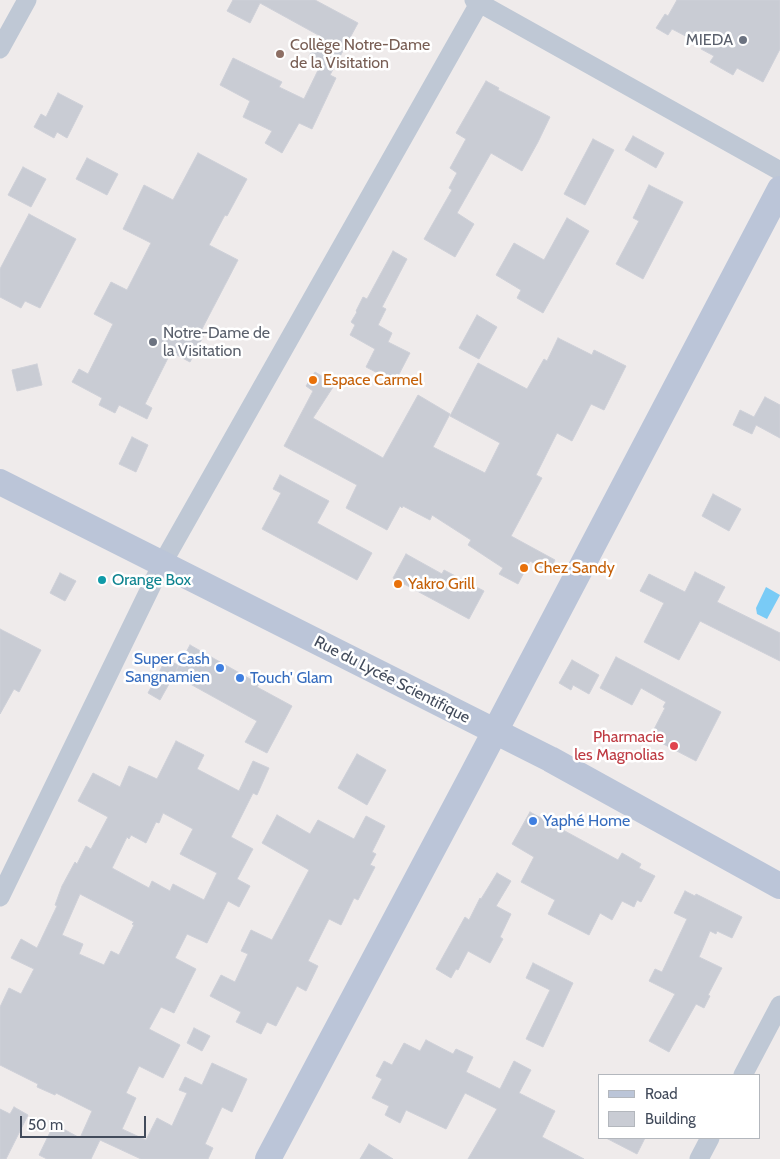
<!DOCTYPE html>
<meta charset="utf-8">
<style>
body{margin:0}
#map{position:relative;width:780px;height:1159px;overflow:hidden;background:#efebeb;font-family:Cabin,sans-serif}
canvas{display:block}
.legend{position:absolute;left:598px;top:1074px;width:162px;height:65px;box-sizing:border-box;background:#fff;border:1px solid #b3b7bd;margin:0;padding:6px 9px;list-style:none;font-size:15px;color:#424b5b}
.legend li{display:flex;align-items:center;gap:10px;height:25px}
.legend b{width:25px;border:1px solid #b3b7bd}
.scale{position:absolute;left:20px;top:1116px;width:126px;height:22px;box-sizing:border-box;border:2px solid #424b5b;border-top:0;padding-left:6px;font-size:15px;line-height:18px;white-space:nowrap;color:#424b5b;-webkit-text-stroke:4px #fff;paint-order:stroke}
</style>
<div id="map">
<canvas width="780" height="1159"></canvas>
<ul class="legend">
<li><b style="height:6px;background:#bbc5d8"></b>Road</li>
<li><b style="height:14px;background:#c9ccd4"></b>Building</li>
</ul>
<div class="scale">50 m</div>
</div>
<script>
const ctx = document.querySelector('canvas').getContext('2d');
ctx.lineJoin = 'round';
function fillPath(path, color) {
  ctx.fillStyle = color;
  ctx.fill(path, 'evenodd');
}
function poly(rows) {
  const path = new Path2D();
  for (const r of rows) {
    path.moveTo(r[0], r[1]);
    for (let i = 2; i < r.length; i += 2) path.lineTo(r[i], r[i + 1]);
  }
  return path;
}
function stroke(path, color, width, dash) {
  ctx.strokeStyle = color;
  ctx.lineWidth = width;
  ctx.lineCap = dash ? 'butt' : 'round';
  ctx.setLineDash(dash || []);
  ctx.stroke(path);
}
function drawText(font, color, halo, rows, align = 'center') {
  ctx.font = font + ' Cabin,sans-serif';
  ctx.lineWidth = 5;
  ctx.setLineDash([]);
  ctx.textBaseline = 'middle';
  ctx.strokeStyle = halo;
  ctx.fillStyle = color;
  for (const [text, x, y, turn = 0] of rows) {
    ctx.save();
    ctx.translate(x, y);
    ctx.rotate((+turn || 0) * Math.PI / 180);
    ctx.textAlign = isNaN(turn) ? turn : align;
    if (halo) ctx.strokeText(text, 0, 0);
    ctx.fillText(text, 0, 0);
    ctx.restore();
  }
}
fillPath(poly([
 [766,587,780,595,767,619,757,614,756,608]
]), '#79cbf6');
const building = poly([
 [233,0,315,0,358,23,330,75,336,78,312,129,299,123,282,153,265,143,272,131,243,117,250,101,220,85,233,58,282,82,279,87,304,99,322,62,309,56,320,36,260,3,250,23,227,11,233,0],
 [677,0,780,0,780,49,763,82,737,68,733,75,710,62,714,56,701,49,703,45,672,29,668,35,656,28,665,14,668,16,677,0],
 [486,81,499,88,498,90,550,117,538,142,522,171,491,153,457,213,474,224,455,257,424,239,452,190,449,188,457,173,450,168,466,139,456,133,486,81],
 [58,93,83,106,67,138,57,132,54,138,34,127,41,114,46,117,58,93],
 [633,136,664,153,656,168,625,150,633,136],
 [593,139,614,150,585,205,564,194,593,139],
 [198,153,247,179,227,216,225,215,209,245,238,260,202,329,206,331,190,362,171,352,145,404,152,408,147,419,119,405,115,413,99,405,102,398,72,382,79,369,88,374,113,324,94,314,111,282,127,290,151,243,123,229,144,185,173,200,198,153],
 [87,158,118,174,107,195,76,179,87,158],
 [23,167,46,179,31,207,8,195,23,167],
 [649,185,683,202,643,279,616,264,639,221,633,218,649,185],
 [29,214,76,239,40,308,25,301,21,308,0,297,0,269,29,214],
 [567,218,589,231,543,313,517,298,521,290,496,275,514,243,544,260,567,218],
 [393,251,407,259,382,307,386,309,378,325,392,333,388,342,410,353,395,382,366,367,375,349,350,335,355,325,351,322,357,312,356,311,363,297,367,299,393,251],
 [477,315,497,327,479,359,459,348,477,315],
 [558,338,592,355,594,350,626,366,604,410,591,404,572,441,557,433,536,475,542,478,511,536,555,560,549,572,530,561,518,584,499,574,503,568,468,545,471,540,432,515,430,520,403,506,402,508,400,506,387,530,346,508,357,485,284,446,313,391,306,386,315,372,335,384,313,418,383,458,418,395,450,414,433,447,485,473,500,443,450,416,478,363,527,389,544,359,547,361,558,338],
 [37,364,42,385,17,391,12,370,37,364],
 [765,397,780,405,780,438,756,425,752,434,733,425,740,410,754,417,765,397],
 [132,437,148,445,136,472,119,464,132,437],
 [280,475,329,501,317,523,372,553,357,580,262,529,281,493,273,489,280,475],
 [713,494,741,509,729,531,702,516,713,494],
 [406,554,442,574,444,570,484,591,469,619,393,578,406,554],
 [695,572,725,587,717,602,780,633,780,661,700,621,679,660,644,642,664,603,640,591,649,574,685,592,695,572],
 [60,573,76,581,65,601,50,593,60,573],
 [0,629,41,650,19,692,14,689,0,714,0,629],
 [190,645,259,684,257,687,292,706,267,753,245,742,257,721,174,675,160,700,148,693,166,659,178,665,176,671,190,645],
 [616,657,721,712,696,761,650,737,665,708,663,707,666,702,641,688,632,705,600,688,616,657],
 [572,660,599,675,589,694,573,685,571,690,559,683,572,660],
 [176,741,204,755,197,769,239,791,253,761,269,768,257,795,253,793,231,837,253,849,237,879,250,886,239,907,228,901,207,943,187,934,175,958,196,969,174,1013,161,1007,149,1029,180,1045,163,1078,139,1066,126,1093,136,1098,122,1129,146,1140,157,1118,172,1126,187,1093,179,1090,185,1077,202,1085,212,1063,247,1079,232,1112,222,1107,205,1144,213,1148,208,1159,141,1159,100,1140,91,1159,47,1159,39,1155,54,1124,80,1138,92,1111,56,1093,55,1095,37,1087,38,1084,0,1065,0,1007,9,988,21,994,34,969,11,958,21,939,37,948,57,906,55,905,62,886,75,862,77,864,86,846,91,849,108,817,78,801,93,773,120,787,129,766,157,779,176,741],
 [163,813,193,829,180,854,217,873,204,900,173,884,170,891,152,881,149,888,112,868,127,837,129,839,131,835,146,843,156,822,159,823,163,813],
 [80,894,134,922,132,924,134,925,119,955,111,951,104,965,79,954,83,944,62,935,80,894],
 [357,754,386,770,367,805,338,788,357,754],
 [530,812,618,860,622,853,641,864,639,868,655,876,641,902,637,900,634,907,622,901,612,920,600,913,589,935,548,914,555,900,521,882,534,857,512,844,530,812],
 [277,815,310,834,318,820,354,839,366,816,385,826,372,852,376,854,370,865,375,867,358,900,354,898,341,925,329,919,308,961,318,966,306,991,297,986,276,1026,267,1022,261,1034,236,1022,241,1012,210,996,221,975,235,982,248,954,241,951,251,930,272,940,309,870,262,843,277,815],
 [497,873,511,881,496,906,511,914,500,937,503,939,490,963,468,951,458,970,456,969,451,978,436,969,465,917,469,920,480,898,481,899,497,873],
 [685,891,695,896,696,894,742,917,732,938,717,931,716,934,710,931,699,957,722,968,708,995,710,996,704,1008,696,1004,669,1052,649,1041,675,994,649,981,655,969,662,972,687,919,674,913,685,891],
 [533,963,573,983,543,1047,526,1039,550,990,526,978,533,963],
 [194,1028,210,1036,202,1051,187,1043,194,1028],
 [426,1040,453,1054,456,1049,473,1057,466,1072,500,1089,514,1061,531,1070,519,1093,555,1111,542,1137,584,1159,468,1159,497,1109,465,1093,446,1129,406,1110,400,1123,385,1115,389,1106,372,1098,382,1079,376,1076,384,1061,392,1065,404,1043,420,1051,426,1040],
 [14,1107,28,1115,6,1159,0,1159,0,1109,10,1114,14,1107],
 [606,1138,645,1138,637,1154,606,1138],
 [369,1144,393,1159,360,1159,369,1144]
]);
fillPath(building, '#c9ccd4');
stroke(building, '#ced0d8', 1);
stroke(poly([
 [474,0,780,171],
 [0,49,27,0],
 [0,897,162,564,481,0],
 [743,1075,780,1005],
 [699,1159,710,1138]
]), '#bfc8d5', 19);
stroke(poly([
 [0,482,550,759,780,886],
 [268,1159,470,779,780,189]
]), '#bbc5d8', 26);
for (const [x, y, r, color] of [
 [743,40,5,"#6b7280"],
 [280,54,5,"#8d6e63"],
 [153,342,5,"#6b7280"],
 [313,380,5,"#e8710a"],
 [524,568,5,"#e8710a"],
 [102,580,5,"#0f9aa8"],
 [398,584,5,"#e8710a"],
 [220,668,5,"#3f7fe0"],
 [240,678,5,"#3f7fe0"],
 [674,746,5,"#e0444e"],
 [533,821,5,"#3f7fe0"]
]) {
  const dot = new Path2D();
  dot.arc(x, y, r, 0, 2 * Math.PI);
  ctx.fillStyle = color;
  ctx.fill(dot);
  stroke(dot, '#fff', 2);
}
drawText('16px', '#5b616d', '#fff', [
 ["MIEDA",733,40],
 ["Notre-Dame de",163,333,"left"],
 ["la Visitation",163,351,"left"]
], 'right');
drawText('16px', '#785e54', '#fff', [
 ["Collège Notre-Dame",290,45],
 ["de la Visitation",290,63]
], 'left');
drawText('16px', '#c56008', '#fff', [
 ["Espace Carmel",323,380],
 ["Chez Sandy",534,568],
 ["Yakro Grill",408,584]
], 'left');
drawText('16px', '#0d838f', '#fff', [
 ["Orange Box",112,580]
], 'left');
drawText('16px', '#366cbe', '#fff', [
 ["Super Cash",210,659,"right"],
 ["Sangnamien",210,677,"right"],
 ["Touch' Glam",250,678],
 ["Yaphé Home",543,821]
], 'left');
drawText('16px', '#424b5b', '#fff', [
 ["Rue du Lycée Scientifique",392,680,27]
]);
drawText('16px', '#be3a42', '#fff', [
 ["Pharmacie",664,737],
 ["les Magnolias",664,755]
], 'right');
</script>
